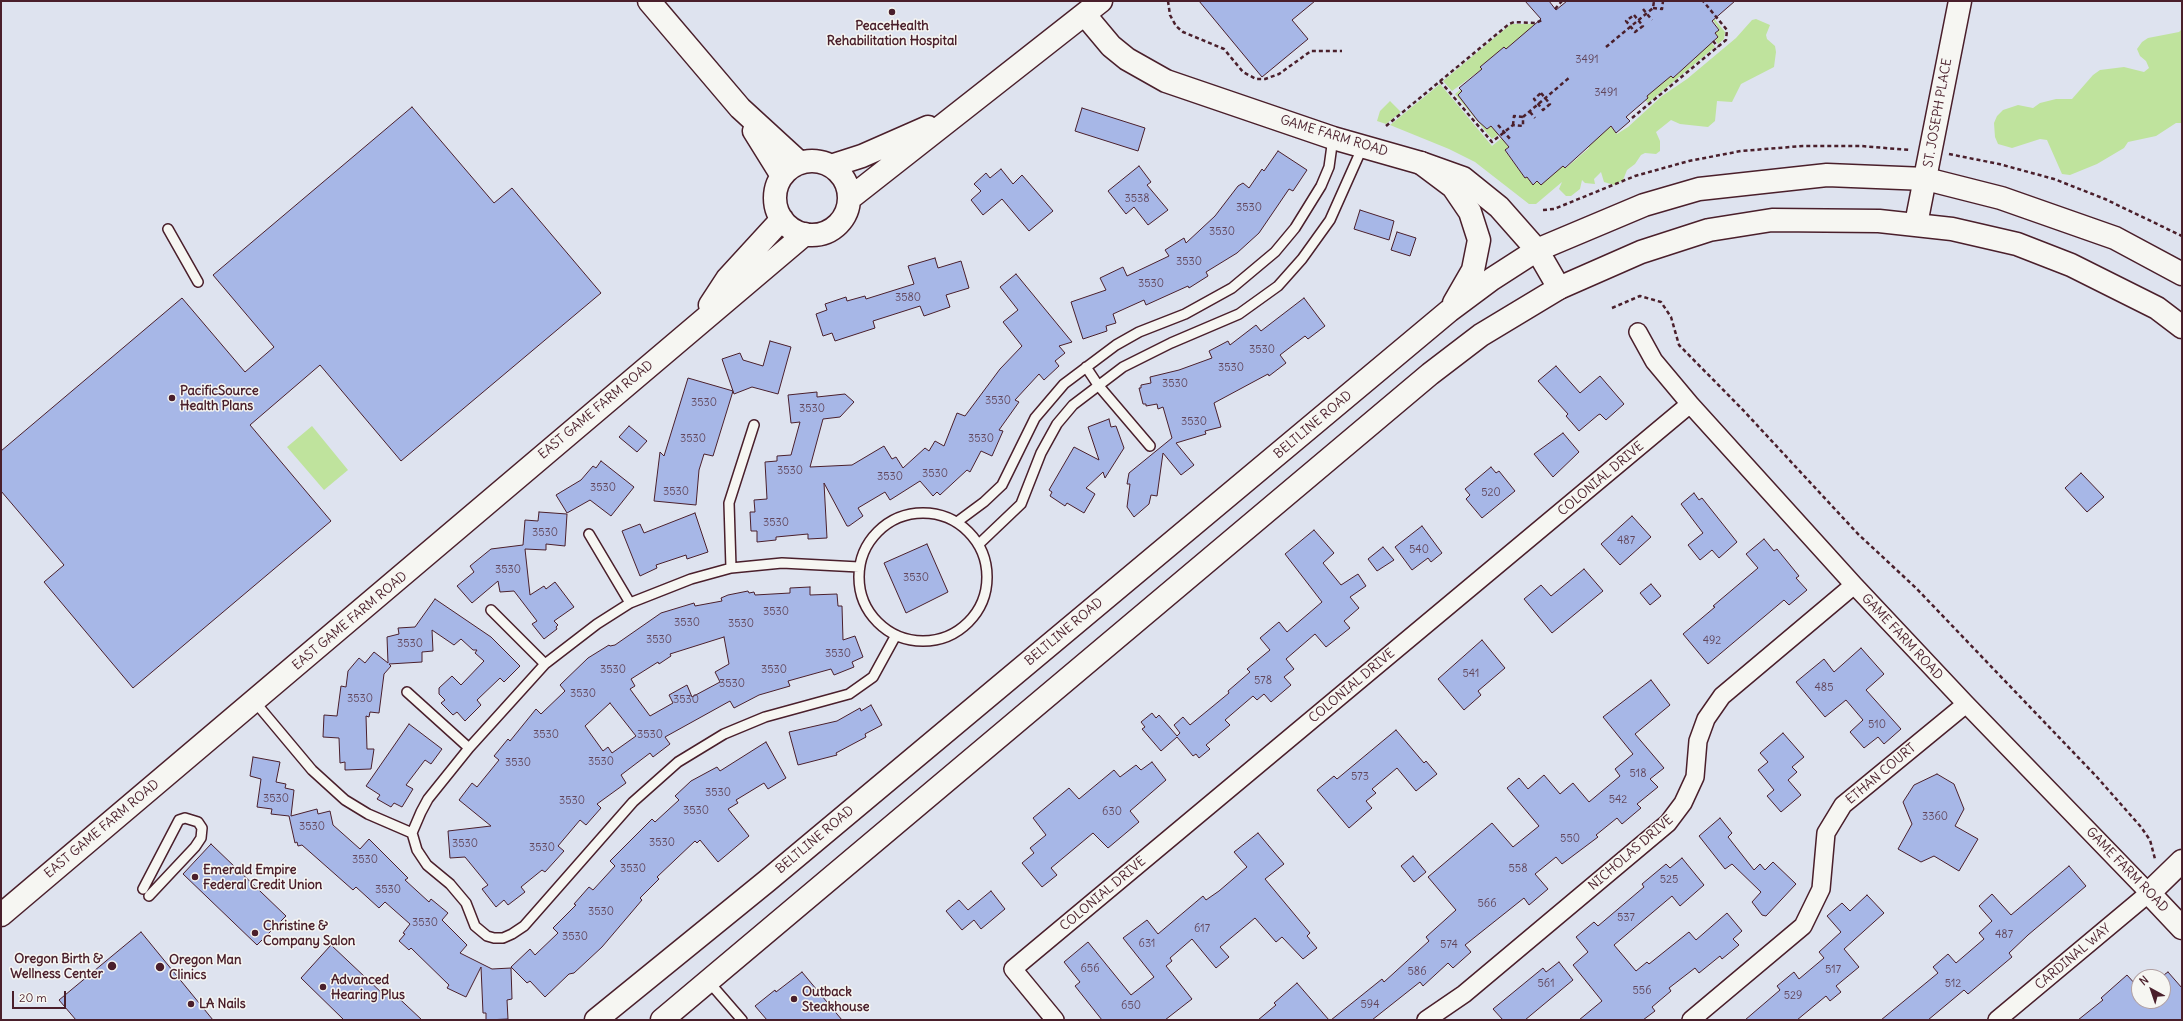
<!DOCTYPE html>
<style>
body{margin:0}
#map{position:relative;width:2183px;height:1021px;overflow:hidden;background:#dee3ef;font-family:Delius,sans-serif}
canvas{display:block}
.frame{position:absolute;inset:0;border:2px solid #4a1f2b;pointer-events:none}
.north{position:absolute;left:2131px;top:969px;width:40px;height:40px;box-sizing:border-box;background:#f6f6f2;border:1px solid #b1a0a2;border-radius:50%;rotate:320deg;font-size:11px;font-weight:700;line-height:16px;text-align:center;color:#4a1f2b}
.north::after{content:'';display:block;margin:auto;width:14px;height:18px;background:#4a1f2b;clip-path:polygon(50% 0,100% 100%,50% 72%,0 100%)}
.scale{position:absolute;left:12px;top:991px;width:54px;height:18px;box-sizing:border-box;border:2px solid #4a1f2b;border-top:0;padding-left:5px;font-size:12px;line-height:14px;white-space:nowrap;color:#4a1f2b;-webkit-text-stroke:3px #f6f6f2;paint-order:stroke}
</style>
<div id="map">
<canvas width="2183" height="1021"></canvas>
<div class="frame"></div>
<div class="north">N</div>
<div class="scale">20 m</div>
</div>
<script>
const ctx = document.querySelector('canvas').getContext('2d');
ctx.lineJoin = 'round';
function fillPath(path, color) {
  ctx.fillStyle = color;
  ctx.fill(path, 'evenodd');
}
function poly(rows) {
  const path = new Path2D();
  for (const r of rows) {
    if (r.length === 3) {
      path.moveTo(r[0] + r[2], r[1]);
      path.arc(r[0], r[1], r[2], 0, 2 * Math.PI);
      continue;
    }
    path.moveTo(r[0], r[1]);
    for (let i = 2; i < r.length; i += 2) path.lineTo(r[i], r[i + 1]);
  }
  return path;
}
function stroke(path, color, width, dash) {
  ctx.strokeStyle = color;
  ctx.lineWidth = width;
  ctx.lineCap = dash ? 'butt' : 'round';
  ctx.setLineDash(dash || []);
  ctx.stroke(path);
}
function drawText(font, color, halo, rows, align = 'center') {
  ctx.font = font + ' Delius,sans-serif';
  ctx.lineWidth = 3;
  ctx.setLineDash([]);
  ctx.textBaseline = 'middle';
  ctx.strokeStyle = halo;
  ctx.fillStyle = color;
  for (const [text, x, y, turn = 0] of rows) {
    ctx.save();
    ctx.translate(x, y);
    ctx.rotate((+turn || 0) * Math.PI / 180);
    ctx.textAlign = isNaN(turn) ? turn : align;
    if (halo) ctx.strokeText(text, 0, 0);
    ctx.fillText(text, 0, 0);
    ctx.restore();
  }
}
fillPath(poly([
 [1700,1,1725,32,1724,39,1718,44,1715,40,1718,37,1715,33,1719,29],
 [1756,19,1770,25,1766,35,1767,39,1775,46,1776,52,1774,67,1741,84,1732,102,1717,101,1715,121,1708,127,1680,124,1671,120,1656,132,1660,141,1660,151,1656,154,1645,153,1641,155,1635,164,1627,170,1623,180,1614,185,1604,182,1601,172,1594,179,1595,184,1585,183,1582,180,1580,189,1571,196,1566,196,1559,189,1562,182,1536,204,1529,204,1475,162,1449,149,1390,125,1440,84,1492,146,1504,136,1509,141,1506,144,1509,147,1505,151,1525,178,1527,177,1534,184,1563,166,1566,168,1589,148,1588,146,1609,124,1617,134,1628,127,1662,96,1687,79,1736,38,1752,20],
 [1511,24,1538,24,1506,49,1504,47,1481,67,1482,69,1452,91,1443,81],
 [2182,29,2182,123,2176,123,2156,136,2128,142,2124,148,2097,164,2070,175,2062,174,2047,140,2040,139,2012,148,1998,144,1995,137,1994,123,1997,116,2003,110,2018,105,2033,108,2040,103,2056,99,2072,99,2093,75,2100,70,2124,67,2144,72,2149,68,2146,61,2140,56,2137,49,2142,42,2148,38,2179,32],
 [1711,42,1715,47,1648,103,1645,100,1648,98,1645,94,1671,76,1673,78,1696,58,1695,56],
 [1460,90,1462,91,1458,95,1478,121,1487,129,1491,126,1493,129,1497,126,1499,134,1492,139,1455,94],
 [1390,101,1401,112,1386,124,1377,121,1380,111],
 [312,426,348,470,324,490,287,447]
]), '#bfe39d');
const building = poly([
 [1199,1,1315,1,1292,20,1308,39,1262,77,1199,1],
 [1525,1,1549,1,1556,10,1567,1,1735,1,1712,21,1719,30,1715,33,1718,37,1673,78,1671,76,1647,96,1648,98,1626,117,1630,121,1616,133,1611,126,1565,168,1563,166,1541,185,1537,181,1533,185,1527,177,1525,178,1505,150,1509,147,1491,126,1487,129,1478,121,1458,95,1462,91,1459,88,1482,69,1480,67,1504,47,1506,49,1541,19,1525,1],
 [412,107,494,203,512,188,601,293,401,461,320,365,250,425,331,521,133,688,44,582,64,565,1,491,1,451,182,298,245,372,274,347,213,275,412,107],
 [1082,108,1145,128,1138,151,1075,131,1082,108],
 [1278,151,1307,170,1293,191,1289,189,1259,233,1237,253,1206,272,1208,276,1189,288,1188,286,1146,305,1144,300,1113,314,1116,323,1106,326,1107,331,1083,339,1071,302,1106,290,1100,278,1123,267,1127,276,1169,256,1165,250,1184,238,1186,243,1215,216,1238,186,1243,183,1249,188,1262,169,1264,171,1278,151],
 [1139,166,1151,182,1147,185,1168,210,1148,225,1134,207,1126,214,1108,191,1139,166],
 [1001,169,1013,184,1022,175,1053,211,1029,231,1002,199,983,215,971,200,981,191,974,184,986,173,990,178,1001,169],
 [1360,210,1394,221,1389,240,1354,229,1360,210],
 [1397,232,1416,238,1410,256,1391,250,1397,232],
 [935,258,938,268,961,261,969,288,946,295,950,307,924,316,920,306,873,321,875,328,835,341,832,333,823,336,816,314,827,310,825,304,846,297,847,301,865,296,866,299,914,284,908,266,935,258],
 [1016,274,1072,342,1059,346,1065,353,1055,361,1059,366,1044,380,1039,374,1015,400,1019,402,999,430,1003,431,992,456,981,451,970,472,967,470,940,495,937,492,933,496,920,481,890,500,885,492,858,508,863,516,849,526,847,526,824,483,827,538,808,539,808,534,776,537,776,540,757,542,757,531,751,531,750,512,755,512,754,500,767,499,765,462,777,461,777,456,791,455,800,422,791,423,788,395,817,392,817,397,845,394,854,402,840,417,823,419,810,467,852,465,884,446,892,459,896,457,903,468,925,448,929,451,935,441,944,446,957,413,965,416,1000,369,1022,346,1003,322,1018,310,1000,287,1016,274],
 [1304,298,1325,326,1308,339,1305,336,1280,355,1286,363,1269,376,1268,374,1214,403,1221,427,1205,431,1206,434,1176,443,1194,465,1181,475,1163,453,1157,496,1151,495,1149,504,1134,517,1127,507,1130,484,1127,484,1129,473,1172,438,1163,407,1158,409,1157,404,1146,406,1146,404,1143,404,1139,388,1141,388,1141,385,1151,383,1150,377,1179,370,1212,358,1209,351,1228,341,1230,345,1256,325,1261,331,1304,298],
 [770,341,791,347,778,394,752,387,734,394,733,391,713,456,704,454,699,470,696,505,654,501,660,452,664,456,688,378,733,391,722,359,740,353,743,360,763,366,770,341],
 [1556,366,1580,393,1600,376,1624,404,1606,420,1600,414,1598,415,1579,431,1566,416,1568,414,1538,381,1556,366],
 [1109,419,1111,427,1116,426,1124,448,1105,478,1103,472,1086,488,1095,494,1084,513,1067,503,1065,506,1050,496,1052,492,1049,490,1074,447,1099,460,1088,427,1109,419],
 [629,426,647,441,637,452,619,437,629,426],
 [1563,433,1579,452,1553,477,1534,454,1563,433],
 [601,461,634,487,611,516,590,500,567,513,556,495,581,480,593,466,596,468,601,461],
 [1491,467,1496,473,1499,471,1515,491,1482,518,1466,499,1470,495,1465,489,1491,467],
 [2081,473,2104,497,2087,512,2065,488,2081,473],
 [1694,493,1699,500,1702,498,1737,542,1719,558,1712,550,1700,560,1688,545,1703,533,1681,504,1694,493],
 [539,512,567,514,565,546,546,544,546,550,525,549,530,595,544,586,546,589,555,582,574,607,554,621,558,625,556,627,557,629,544,639,532,624,537,621,514,591,500,592,498,581,472,603,457,586,474,572,470,566,491,549,523,545,525,520,538,521,539,512],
 [695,513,708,552,687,559,686,555,656,565,657,568,640,576,622,531,640,524,644,533,695,513],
 [1632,516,1651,537,1620,565,1601,544,1632,516],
 [1422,526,1442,553,1431,562,1428,558,1412,570,1395,547,1422,526],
 [1314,530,1334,553,1323,563,1341,585,1358,574,1366,586,1350,597,1359,608,1344,621,1350,628,1326,647,1315,634,1286,659,1294,669,1284,677,1291,685,1271,702,1264,694,1257,700,1253,696,1225,720,1230,725,1206,745,1210,749,1199,758,1196,754,1193,756,1177,737,1161,751,1142,729,1145,727,1141,722,1152,713,1156,718,1159,715,1177,736,1180,733,1174,725,1183,717,1190,725,1229,693,1228,691,1250,672,1247,669,1270,650,1260,638,1279,622,1287,632,1322,602,1285,554,1314,530],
 [1764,539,1774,551,1777,549,1799,576,1796,578,1807,590,1789,605,1784,600,1708,664,1683,634,1715,607,1713,606,1758,568,1746,554,1764,539],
 [927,544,948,592,906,613,884,563,927,544],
 [1383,547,1394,560,1377,571,1368,559,1383,547],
 [1584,569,1603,591,1552,633,1524,599,1541,585,1551,596,1584,569],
 [1651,584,1661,596,1650,605,1640,593,1651,584],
 [810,587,810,595,837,594,838,606,842,606,843,640,855,636,863,657,852,662,854,667,834,675,831,669,788,681,790,686,759,695,734,708,730,701,665,737,670,744,653,757,650,753,621,775,626,783,597,804,601,808,586,825,580,820,558,846,564,851,545,872,542,870,521,887,525,892,508,905,504,900,496,907,482,889,488,885,465,857,450,858,448,831,491,826,459,800,472,783,477,787,499,760,494,756,508,739,510,741,536,709,541,714,565,691,560,685,588,658,609,645,610,646,615,645,661,613,694,603,695,606,722,601,721,598,728,595,748,591,749,593,754,592,755,595,790,593,790,588,810,587],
 [724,637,729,664,715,672,720,682,692,697,687,685,669,695,673,703,650,716,630,689,635,686,631,679,658,662,659,664,671,656,670,654,724,637],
 [610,703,636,736,612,753,608,747,603,751,585,726,610,703],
 [435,599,491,637,520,666,504,682,500,678,477,700,481,705,465,721,457,712,453,715,441,703,445,700,439,694,439,688,452,676,461,685,484,661,475,653,477,650,473,650,461,639,454,645,432,630,433,651,422,652,422,662,389,664,391,666,384,674,379,713,370,712,369,717,366,716,367,749,374,749,371,769,345,770,345,762,340,763,339,738,323,737,324,715,337,716,341,686,346,687,348,671,359,658,365,663,374,652,388,663,387,637,399,634,398,628,415,627,435,599],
 [1482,640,1505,668,1478,691,1481,695,1464,710,1438,679,1482,640],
 [1861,648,1884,674,1866,690,1901,729,1884,744,1878,737,1864,748,1850,732,1863,720,1846,700,1825,717,1796,682,1824,659,1834,672,1861,648],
 [1651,680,1670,705,1635,734,1664,768,1650,779,1658,787,1637,804,1641,808,1622,824,1617,818,1596,835,1598,837,1562,864,1556,857,1535,874,1548,889,1529,905,1524,898,1465,945,1471,952,1453,968,1448,963,1423,986,1420,982,1372,1020,1331,1020,1382,979,1384,982,1429,941,1426,937,1456,910,1428,877,1492,823,1513,847,1539,826,1507,788,1519,778,1528,789,1544,775,1560,794,1573,783,1589,802,1620,776,1615,769,1633,754,1603,717,1651,680],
 [871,705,882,725,865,734,866,737,836,753,837,755,798,765,789,732,837,721,860,708,861,711,871,705],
 [409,724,442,749,431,764,425,760,406,785,413,789,402,807,394,803,391,807,377,799,380,795,366,786,409,724],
 [1396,730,1424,763,1426,761,1437,774,1416,791,1397,768,1372,789,1376,793,1366,801,1372,808,1349,828,1317,790,1334,776,1337,779,1396,730],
 [1783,733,1804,757,1792,767,1797,772,1788,780,1801,795,1781,812,1767,796,1774,790,1758,770,1768,762,1760,753,1783,733],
 [766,742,786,778,768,789,764,783,736,800,738,803,728,809,749,836,718,862,700,840,697,843,695,841,657,877,659,879,640,898,642,900,602,947,574,973,569,974,545,997,530,981,527,983,511,967,530,949,535,955,558,933,553,928,576,905,574,904,589,887,593,890,615,866,610,861,652,819,655,822,679,800,675,796,691,781,717,767,720,771,766,742],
 [253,757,280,762,276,782,286,784,285,788,294,790,291,816,317,809,318,814,330,811,333,825,360,849,369,839,408,878,405,880,429,902,431,899,448,913,442,920,467,945,460,953,492,969,511,968,512,999,507,1000,508,1019,486,1020,486,1013,483,1013,481,967,466,997,447,988,449,985,411,948,409,950,399,941,405,934,403,933,410,924,385,902,379,908,356,887,353,890,302,845,298,846,297,842,295,843,289,816,271,814,272,809,257,807,261,779,250,776,253,757],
 [1152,762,1166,780,1130,811,1139,822,1108,848,1093,833,1051,868,1057,875,1042,887,1022,863,1034,853,1030,848,1046,835,1033,818,1069,788,1079,799,1114,770,1120,777,1136,765,1141,770,1152,762],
 [1937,774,1954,784,1964,809,1955,826,1978,839,1959,871,1934,856,1921,862,1898,849,1912,824,1903,802,1914,785,1937,774],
 [1720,818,1732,833,1728,837,1754,870,1760,864,1765,870,1773,862,1796,884,1766,916,1762,915,1752,902,1761,892,1732,864,1725,869,1699,836,1720,818],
 [1258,833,1284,864,1265,879,1310,933,1307,936,1317,948,1303,959,1282,937,1276,942,1255,918,1220,947,1229,957,1216,968,1192,939,1170,958,1172,961,1166,966,1192,999,1165,1020,1102,1020,1075,986,1080,982,1064,962,1088,942,1131,995,1154,977,1123,938,1147,920,1158,934,1203,896,1206,900,1219,891,1247,867,1234,852,1258,833],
 [211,844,286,916,257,945,183,874,211,844],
 [1413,856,1426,872,1414,882,1401,866,1413,856],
 [1682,858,1704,885,1680,906,1672,896,1614,945,1636,971,1647,962,1649,964,1689,932,1696,940,1727,913,1742,931,1733,939,1739,945,1722,959,1720,956,1699,973,1695,968,1669,988,1671,991,1652,1007,1655,1011,1643,1020,1579,1020,1602,1001,1573,965,1588,952,1576,937,1594,922,1598,926,1644,887,1642,884,1666,864,1670,868,1682,858],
 [2069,866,2086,886,2028,935,2009,953,2012,957,1968,994,1964,990,1928,1020,1881,1020,1938,973,1933,967,1948,954,1956,963,1984,939,1979,933,1992,921,1979,906,1992,894,2011,915,2069,866],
 [991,891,1005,909,981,929,974,920,962,930,946,911,959,900,968,910,991,891],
 [1867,895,1884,913,1844,949,1859,967,1836,986,1841,992,1830,1001,1826,996,1797,1020,1745,1020,1780,990,1777,986,1794,972,1799,979,1824,958,1819,952,1841,932,1827,916,1842,903,1850,911,1867,895],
 [141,932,213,1020,76,1020,59,1000,141,932],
 [331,945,383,994,389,989,422,1020,344,1020,301,978,331,945],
 [1559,962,1573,980,1525,1020,1503,1020,1493,1009,1543,968,1546,972,1559,962],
 [802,972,842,1020,767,1020,755,1006,775,990,776,992,802,972],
 [2168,972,2182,988,2182,1020,2078,1020,2103,1000,2101,998,2127,975,2136,985,2139,982,2139,1001,2163,1001,2163,977,2161,977,2168,972],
 [1297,983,1329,1020,1258,1020,1276,1005,1274,1003,1297,983]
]);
fillPath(building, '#a7b7e7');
stroke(building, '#4a1f2b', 1);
const lane = poly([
 [168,229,198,282],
 [1086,367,1098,385,1150,446],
 [923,577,64],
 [957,522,984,502,1002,485,1035,418,1064,384,1116,345,1139,332,1185,314,1232,288,1275,252,1295,228,1321,186,1329,167,1333,138],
 [589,534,630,603],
 [979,544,1021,504,1041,453,1057,424,1073,405,1123,367,1171,343,1239,314,1278,286,1302,259,1330,220,1363,146],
 [859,567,782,563,731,568,691,579,630,603,597,624,545,664,469,748,428,799,421,812,412,833,417,850,427,865,450,884,466,903,475,926,487,936,494,938,503,938,512,934,524,926,539,909,633,802,678,762,724,734,765,717,849,694,873,677,896,635],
 [731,568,729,503,754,425],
 [491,610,545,664],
 [407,692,469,748],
 [255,702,312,770,345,800,368,814,412,833],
 [143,889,179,820,185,818,198,822,202,828,201,838,195,847,149,896],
 [709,982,742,1020]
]);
const street = poly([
 [1638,332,1654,361,1690,404,1854,585,1966,704,2149,893,1997,1020],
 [1055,1020,1013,969,1690,404],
 [1426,1020,1464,994,1668,823,1683,803,1695,777,1698,741,1706,719,1722,696,1854,585],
 [1691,1020,1803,926,1821,889,1826,833,1843,805,1966,704]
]);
const secondary = poly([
 [649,1,740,108,800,163],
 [1085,15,1111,46,1127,59,1166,81,1333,138,1421,163,1463,178,1499,207,1537,250,1559,288],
 [754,131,782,176],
 [812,198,37],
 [831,166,862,156,928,127],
 [849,199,1101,1],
 [1916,224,1960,1],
 [710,305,727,279,782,219],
 [2149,893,2182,928],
 [2149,893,2182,861],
 [1,915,805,234]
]);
const primary = poly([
 [1421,163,1453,187,1470,212,1479,240,1473,270,1454,303],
 [596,1020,767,881,1449,311,1492,279,1537,250,1644,205,1699,189,1827,175,1926,179,2001,198,2115,238,2182,274],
 [662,1020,1430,374,1481,335,1559,288,1641,252,1709,230,1772,220,1879,221,1952,229,2017,244,2071,265,2157,308,2182,327]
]);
stroke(lane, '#4a1f2b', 12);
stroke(street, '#4a1f2b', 20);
stroke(secondary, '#4a1f2b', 25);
stroke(primary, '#4a1f2b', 25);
stroke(poly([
 [1168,1,1170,15,1176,26,1183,32,1224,49,1243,72,1256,79,1265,79,1279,74,1311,51,1342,51],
 [1653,8,1662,9,1663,1],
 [1555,9,1562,1],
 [1643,9,1652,20],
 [1634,15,1643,26,1635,32,1626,21,1634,15],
 [1713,41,1718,47],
 [1606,47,1653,8,1654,1],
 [1440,81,1492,142,1513,125,1523,126,1523,117,1570,77],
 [1541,93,1550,104,1543,110,1534,99,1541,93],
 [1530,112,1535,118],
 [1632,118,1726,40,1727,30,1703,1],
 [1498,125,1511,140],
 [1513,125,1514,116,1523,117],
 [1386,126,1509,24,1514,22,1536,23,1542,20],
 [1949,154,1999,164,2054,179,2105,199,2182,236],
 [1543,210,1554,209,1635,176,1689,161,1741,151,1803,146,1861,146,1910,150],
 [1612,308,1640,296,1661,302,1671,317,1679,345,1743,410,1858,534,1916,588,2096,776,2141,827,2150,840,2155,859]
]), '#4a1f2b', 2.5, [4, 3]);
stroke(lane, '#f6f6f2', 9);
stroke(street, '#f6f6f2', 17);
stroke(secondary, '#f6f6f2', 22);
stroke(primary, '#f6f6f2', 22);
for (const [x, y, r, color] of [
 [892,12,4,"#4a1f2b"],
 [172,398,4,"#4a1f2b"],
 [195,877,4,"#4a1f2b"],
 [255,933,4,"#4a1f2b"],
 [112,966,5,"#4a1f2b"],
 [160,967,5,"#4a1f2b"],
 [323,987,4,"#4a1f2b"],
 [794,999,4,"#4a1f2b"],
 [191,1004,4,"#4a1f2b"]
]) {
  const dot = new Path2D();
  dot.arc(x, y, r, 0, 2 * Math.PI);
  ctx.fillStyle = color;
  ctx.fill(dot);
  stroke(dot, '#f6f6f2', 1.5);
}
drawText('11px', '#61455a', null, [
 ["3491",1587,60],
 ["3491",1606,93],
 ["3538",1137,199],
 ["3530",1249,208],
 ["3530",1222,232],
 ["3530",1189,262],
 ["3530",1151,284],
 ["3580",908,298],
 ["3530",1262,350],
 ["3530",1231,368],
 ["3530",1175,384],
 ["3530",998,401],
 ["3530",704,403],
 ["3530",812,409],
 ["3530",1194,422],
 ["3530",693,439],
 ["3530",981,439],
 ["3530",790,471],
 ["3530",935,474],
 ["3530",890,477],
 ["3530",603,488],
 ["3530",676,492],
 ["520",1491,493],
 ["3530",776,523],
 ["3530",545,533],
 ["487",1626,541],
 ["540",1419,550],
 ["3530",508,570],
 ["3530",916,578],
 ["3530",776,612],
 ["3530",687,623],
 ["3530",741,624],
 ["3530",659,640],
 ["492",1712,641],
 ["3530",410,644],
 ["3530",838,654],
 ["3530",613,670],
 ["3530",774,670],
 ["541",1471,674],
 ["578",1263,681],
 ["3530",732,684],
 ["485",1824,688],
 ["3530",583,694],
 ["3530",360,699],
 ["3530",686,700],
 ["510",1877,725],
 ["3530",546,735],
 ["3530",650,735],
 ["3530",601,762],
 ["3530",518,763],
 ["518",1638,774],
 ["573",1360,777],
 ["3530",718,793],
 ["3530",276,799],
 ["542",1618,800],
 ["3530",572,801],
 ["3530",696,811],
 ["630",1112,812],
 ["3360",1935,817],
 ["3530",312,827],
 ["550",1570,839],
 ["3530",662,843],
 ["3530",465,844],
 ["3530",542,848],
 ["3530",365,860],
 ["3530",633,869],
 ["558",1518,869],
 ["525",1669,880],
 ["3530",388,890],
 ["566",1487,904],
 ["3530",601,912],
 ["537",1626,918],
 ["3530",425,923],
 ["617",1202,929],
 ["487",2004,935],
 ["3530",575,937],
 ["631",1147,944],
 ["574",1449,945],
 ["656",1090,969],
 ["517",1833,970],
 ["586",1417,972],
 ["561",1546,984],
 ["512",1953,984],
 ["556",1642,991],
 ["529",1793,996],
 ["594",1370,1005],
 ["650",1131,1006]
]);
drawText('bold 13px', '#4a1f2b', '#f6f6f2', [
 ["PeaceHealth",892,26,"center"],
 ["Rehabilitation Hospital",892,41,"center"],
 ["PacificSource",180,391],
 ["Health Plans",180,406],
 ["Emerald Empire",203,870],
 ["Federal Credit Union",203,885],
 ["Christine &",263,926],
 ["Company Salon",263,941],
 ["Oregon Birth &",103,959,"right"],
 ["Wellness Center",103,974,"right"],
 ["Oregon Man",169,960],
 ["Clinics",169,975],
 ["Advanced",331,980],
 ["Hearing Plus",331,995],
 ["Outback",802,992],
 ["Steakhouse",802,1007],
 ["LA Nails",199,1004]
], 'left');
drawText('13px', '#4a1f2b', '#f6f6f2', [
 ["ST. JOSEPH PLACE",1938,113,-80],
 ["GAME FARM ROAD",1334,136,17],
 ["EAST GAME FARM ROAD",596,410,-40],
 ["BELTLINE ROAD",1313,425,-40],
 ["COLONIAL DRIVE",1601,479,-40],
 ["EAST GAME FARM ROAD",350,621,-40],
 ["BELTLINE ROAD",1064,632,-40],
 ["GAME FARM ROAD",1902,637,47],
 ["COLONIAL DRIVE",1352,686,-40],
 ["ETHAN COURT",1881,774,-40],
 ["EAST GAME FARM ROAD",102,829,-40],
 ["BELTLINE ROAD",815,840,-40],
 ["NICHOLAS DRIVE",1631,853,-41],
 ["GAME FARM ROAD",2127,870,46],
 ["COLONIAL DRIVE",1103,894,-40],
 ["CARDINAL WAY",2073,957,-40]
]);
</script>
